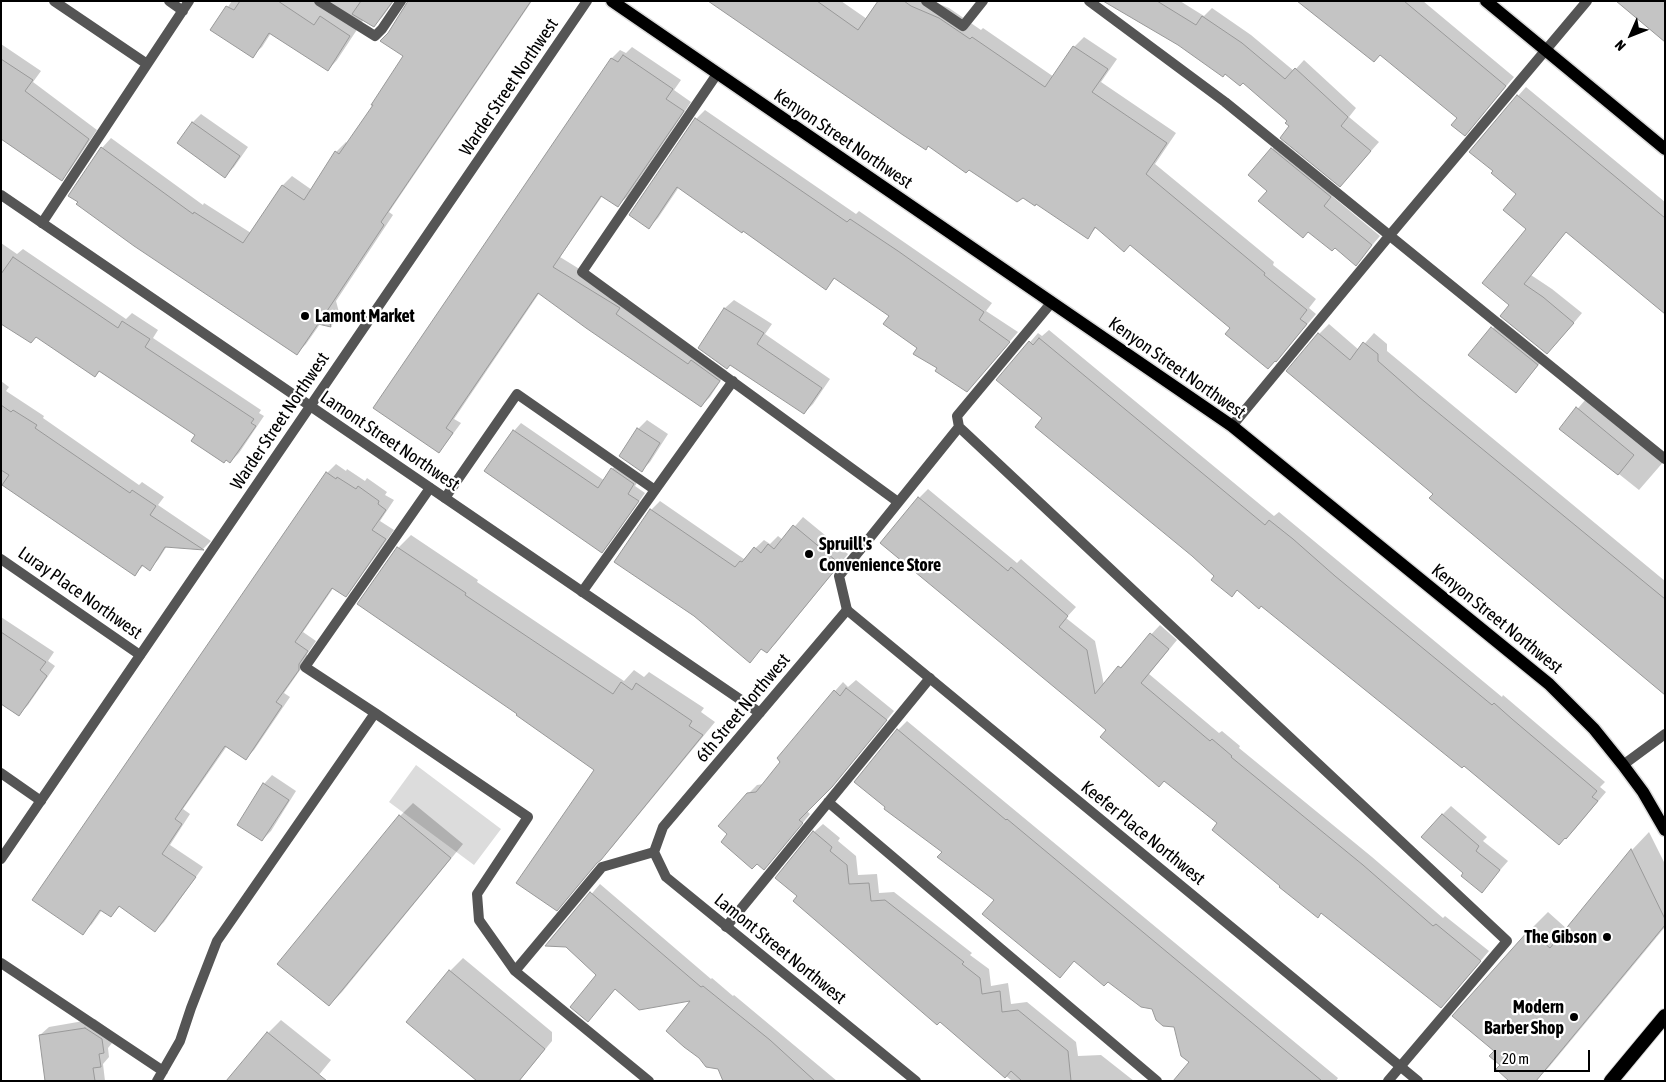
<!DOCTYPE html>
<style>
body{margin:0}
#map{position:relative;width:1666px;height:1082px;overflow:hidden;background:#fff;font-family:"Asap Condensed",sans-serif}
canvas{display:block}
.frame{position:absolute;inset:0;border:2px solid #000;pointer-events:none}
.north{position:absolute;left:1606px;top:10px;width:50px;height:50px;-webkit-text-stroke:4px #fff;paint-order:stroke;rotate:226deg;font-size:14px;font-weight:700;line-height:20px;text-align:center;color:#000}
.north::after{content:'';display:block;margin:auto;width:18px;height:22px;background:#000;clip-path:polygon(50% 0,100% 100%,50% 72%,0 100%)}
.scale{position:absolute;left:1494px;top:1050px;width:96px;height:22px;box-sizing:border-box;border:2px solid #000;border-top:0;padding-left:6px;font-size:15px;line-height:18px;white-space:nowrap;color:#000;-webkit-text-stroke:4px #fff;paint-order:stroke}
</style>
<div id="map">
<canvas width="1666" height="1082"></canvas>
<div class="frame"></div>
<div class="north">N</div>
<div class="scale">20 m</div>
</div>
<script>
const ctx = document.querySelector('canvas').getContext('2d');
ctx.lineJoin = 'round';
function fillPath(path, color) {
  ctx.fillStyle = color;
  ctx.fill(path, 'evenodd');
}
function poly(rows) {
  const path = new Path2D();
  for (const r of rows) {
    path.moveTo(r[0], r[1]);
    for (let i = 2; i < r.length; i += 2) path.lineTo(r[i], r[i + 1]);
  }
  return path;
}
function stroke(path, color, width, dash) {
  ctx.strokeStyle = color;
  ctx.lineWidth = width;
  ctx.lineCap = dash ? 'butt' : 'round';
  ctx.setLineDash(dash || []);
  ctx.stroke(path);
}
function drawText(font, color, halo, rows, align = 'center') {
  ctx.font = font + ' "Asap Condensed",sans-serif';
  ctx.lineWidth = 4.5;
  ctx.setLineDash([]);
  ctx.textBaseline = 'middle';
  ctx.strokeStyle = halo;
  ctx.fillStyle = color;
  for (const [text, x, y, turn = 0] of rows) {
    ctx.save();
    ctx.translate(x, y);
    ctx.rotate((+turn || 0) * Math.PI / 180);
    ctx.textAlign = isNaN(turn) ? turn : align;
    if (halo) ctx.strokeText(text, 0, 0);
    ctx.fillText(text, 0, 0);
    ctx.restore();
  }
}
fillPath(poly([
 [416,765,501,829,474,865,389,802]
]), '#dcdcdc');
fillPath(poly([
 [232,1,394,1,383,16,374,26,364,19,337,60,328,70,271,33,262,47,252,56,212,30],
 [408,1,532,1,389,212,393,215,336,301,340,316,331,326,320,324,306,344,297,353,102,148,111,138,203,205,204,203,251,233,283,185,292,176,312,190,336,152,346,142,348,144,357,131,405,56,389,34],
 [711,1,841,1,867,19,880,1,932,1,949,8,981,30,983,28,1054,77,1074,47,1084,37,1117,59,1101,82,1176,133,1155,164,1274,262,1273,265,1316,299,1309,308,1316,314,1276,361,1232,328,1131,244,1097,227,1087,237,1036,203,969,169,929,145],
 [1118,1,1180,1,1204,16,1212,8,1251,35,1294,71,1304,60,1356,108,1349,117,1379,142,1349,176,1291,126,1289,120,1243,82,1226,73],
 [1314,1,1423,1,1514,77,1473,125,1459,118],
 [1,44,41,71,33,82,97,130,70,170,62,179,1,138],
 [632,47,681,80,674,90,691,102,627,197,618,205,603,195,560,257,628,299,624,305,697,355,700,352,727,371,710,397,701,406,540,292,454,419,461,423,447,442,439,451,375,407,612,58,620,50,626,53],
 [1526,87,1665,202,1665,312,1567,231,1531,275,1552,289,1582,313,1556,344,1510,305,1528,229,1518,194,1518,96],
 [705,110,856,214,859,211,992,303,986,311,1018,332,967,391,939,368,891,316,835,278,826,288,679,187,658,218,649,227,696,119],
 [201,114,248,147,234,167,225,176,192,123],
 [1281,140,1339,188,1332,196,1380,236,1356,264,1335,247,1309,231,1268,191,1272,149],
 [1,243,17,254,23,249,126,319,132,313,158,330,153,338,261,410,259,413,264,416,239,453,230,462,197,435,100,370,95,376,37,336,1,322],
 [734,300,772,324,765,334,830,379,813,404,804,413,731,364,700,348,725,308],
 [1501,319,1546,356,1516,392,1470,355],
 [1329,324,1359,350,1374,333,1387,344,1387,351,1665,581,1665,694,1435,493,1319,334],
 [1049,330,1274,516,1279,512,1502,697,1503,695,1605,782,1600,787,1606,792,1575,829,1566,837,1464,764,1261,605,1238,589,1232,596,1216,576,1044,418,998,379,1038,333,1042,336],
 [1,381,9,387,6,391,44,416,43,418,139,485,142,482,164,497,158,505,211,541,203,549,167,546,158,560,149,569,144,565,134,575,1,483],
 [1586,399,1665,460,1639,490,1561,428],
 [647,420,668,434,650,462,641,471,638,429],
 [521,423,605,481,612,469,620,461,641,476,635,486,645,493,609,544,602,551,514,431],
 [336,464,346,471,347,469,365,481,367,478,387,492,385,495,394,500,380,521,394,530,354,586,346,595,334,587,303,632,316,641,307,654,307,660,284,693,290,697,254,750,246,758,227,746,183,809,190,814,170,845,203,867,164,922,155,931,120,906,111,916,102,910,92,924,83,933,327,473],
 [928,489,1017,563,1021,559,1076,607,1066,618,1095,641,1104,685,1160,625,1177,640,1149,674,1219,733,1222,731,1240,746,1239,748,1372,857,1443,918,1445,916,1489,951,1449,998,1322,912,1318,916,1219,823,1108,730,919,498],
 [660,501,744,559,764,540,770,544,778,536,783,540,803,517,848,554,776,643,767,651,762,648,750,661,694,615,616,561,651,510],
 [411,535,478,580,477,582,624,681,634,670,644,677,649,672,704,708,701,712,715,722,613,846,601,859,596,769,519,713,398,548],
 [1,617,54,652,48,661,55,666,28,705,19,714,1,702],
 [856,680,894,711,840,777,807,811,810,814,773,859,729,834,748,794,757,785,764,784,835,691,843,682,848,687],
 [907,721,1338,1078,1336,1081,1244,1081,1153,1008,1075,960,995,900,944,851,898,730],
 [272,775,296,791,271,831,262,840,264,784],
 [413,803,463,844,342,992,329,1005,400,816],
 [1451,806,1487,837,1483,841,1508,861,1482,891,1464,873,1442,815],
 [823,824,840,838,838,841,856,856,858,875,877,874,879,893,894,892,972,953,970,955,989,969,991,986,1008,983,1011,1004,1027,1002,1076,1042,1078,1056,1101,1055,1134,1081,1012,1081,799,896,814,832],
 [1649,832,1665,864,1665,927,1549,1067,1535,1081,1495,1051,1454,1016,1530,930,1548,912,1567,929,1632,850],
 [600,884,711,979,712,978,733,996,734,995,837,1081,727,1081,693,999,616,988,588,1021,598,975,567,945,548,945],
 [463,958,552,1032,552,1041,519,1081,479,1081,450,971],
 [95,1019,110,1030,112,1043,108,1048,109,1057,103,1064,105,1081,46,1081,40,1035,49,1027],
 [281,1020,331,1060,314,1081,268,1033]
]), '#0003');
const building = poly([
 [240,1,278,1,314,25,320,16,350,36,328,71,269,33,253,58,210,30,226,6,234,10,240,1],
 [361,1,393,1,374,27,352,14,361,1],
 [408,1,531,1,381,222,384,225,327,311,331,327,318,324,297,355,134,246,76,204,78,202,68,196,101,147,193,214,194,212,243,243,282,185,304,200,335,151,339,154,373,105,371,105,403,56,380,41,388,33,408,1],
 [708,1,817,1,858,30,878,1,904,1,911,6,939,18,970,39,972,37,1045,87,1073,46,1108,69,1092,92,1167,143,1146,174,1265,273,1264,275,1307,310,1300,319,1307,324,1276,362,1275,361,1268,369,1225,334,1230,328,1130,245,1124,252,1095,227,1088,239,1036,204,1035,206,1023,198,1017,202,969,170,966,173,928,146,926,150,903,135,708,1],
 [1103,1,1157,1,1196,25,1202,16,1242,43,1285,79,1295,68,1348,117,1341,126,1371,151,1340,187,1280,138,1289,126,1285,123,1287,121,1243,83,1240,86,1225,74,1223,77,1178,45,1103,1],
 [1297,1,1404,1,1506,86,1465,136,1451,125,1457,118,1380,55,1374,62,1297,1],
 [1616,1,1665,1,1665,42,1616,1],
 [623,55,673,89,666,99,684,111,618,207,601,196,553,267,620,308,616,314,656,342,688,364,691,360,720,381,701,407,586,328,538,293,446,428,453,433,439,453,373,408,611,58,618,62,623,55],
 [1,59,33,80,25,91,89,139,62,181,1,139,1,59],
 [1517,95,1665,218,1665,314,1566,232,1524,284,1543,297,1574,323,1547,354,1500,316,1509,305,1482,283,1526,229,1503,210,1516,194,1491,173,1493,171,1469,152,1517,95],
 [695,118,847,222,850,219,898,251,984,312,979,320,1010,342,967,392,935,371,937,368,913,354,917,348,883,324,889,316,834,278,826,290,743,231,742,233,677,187,649,229,629,215,695,118],
 [192,122,240,156,225,178,177,143,192,122],
 [1271,148,1331,197,1324,206,1372,245,1356,266,1335,248,1332,251,1308,232,1303,238,1258,201,1267,191,1248,175,1271,148],
 [13,257,118,328,122,321,150,339,145,347,254,419,251,423,256,426,230,463,226,460,224,463,191,441,195,435,99,371,95,377,36,337,31,343,1,324,1,274,13,257],
 [724,308,764,333,757,344,822,388,804,414,730,365,727,369,698,348,724,308],
 [1491,327,1538,365,1516,393,1468,355,1491,327],
 [1318,333,1350,360,1363,342,1378,354,1378,361,1419,397,1665,599,1665,695,1429,498,1433,494,1286,371,1318,333],
 [1039,338,1265,525,1269,520,1293,539,1335,576,1492,705,1494,703,1512,719,1597,791,1592,797,1598,801,1566,839,1565,838,1559,845,1464,766,1462,768,1261,606,1259,609,1237,590,1232,597,1211,580,1214,576,1192,556,1035,427,1042,418,996,380,1029,341,1033,345,1039,338],
 [1,405,11,412,13,410,37,425,35,428,130,493,132,490,156,506,150,515,204,550,165,547,150,571,142,565,135,576,2,485,9,475,1,470,1,405],
 [1576,407,1634,455,1618,475,1559,429,1576,407],
 [637,428,660,443,642,472,619,456,637,428],
 [513,430,598,488,611,468,634,484,628,494,639,501,602,553,484,471,513,430],
 [326,472,336,479,337,477,356,489,358,486,379,501,378,504,386,510,372,530,386,539,346,597,332,588,295,642,308,651,299,664,299,670,276,702,282,706,246,760,225,746,175,819,182,824,162,854,196,877,155,932,119,906,111,917,100,910,83,935,32,900,326,472],
 [918,497,1008,571,1011,567,1068,616,1059,627,1087,650,1095,694,1118,666,1121,668,1150,633,1169,649,1141,683,1210,741,1212,739,1232,756,1231,757,1363,865,1433,926,1436,924,1481,961,1441,1008,1321,913,1318,918,1279,887,1280,886,1212,830,1217,823,1164,781,1159,787,1100,737,1106,730,880,543,918,497],
 [650,509,735,567,740,561,742,562,754,547,761,553,768,544,774,549,793,525,840,564,767,653,761,649,750,663,694,616,614,562,650,509],
 [397,547,466,593,465,595,613,694,621,682,632,690,636,683,692,721,689,726,703,735,601,860,597,863,557,911,516,883,594,770,516,715,517,714,357,604,397,547],
 [1,632,46,662,40,670,47,676,19,716,1,704,1,632],
 [846,688,887,720,832,787,799,820,803,823,764,870,757,864,752,869,721,842,727,834,718,826,747,793,756,792,780,762,777,758,834,690,840,696,846,688],
 [897,729,1006,820,1007,819,1322,1081,1173,1081,1189,1062,1181,1056,1174,1027,1163,1026,1156,1020,1152,1009,1141,1007,1108,982,1104,986,1074,961,1060,978,982,914,994,900,937,857,942,852,884,809,885,807,854,782,897,729],
 [263,783,289,800,262,841,237,825,263,783],
 [1442,814,1479,846,1476,851,1500,870,1482,893,1461,876,1463,873,1421,837,1442,814],
 [399,815,451,858,329,1006,277,964,399,815],
 [813,831,832,847,830,851,847,865,849,884,869,883,871,901,885,900,964,962,962,964,980,978,982,994,1000,991,1002,1012,1018,1010,1068,1051,1071,1081,1022,1081,1011,1071,1005,1078,940,1022,937,1025,793,901,797,896,775,878,813,831],
 [1631,849,1665,919,1665,925,1536,1081,1509,1081,1496,1069,1500,1065,1489,1056,1494,1051,1452,1016,1529,930,1550,948,1631,849],
 [590,892,701,987,703,986,770,1040,815,1081,723,1081,718,1069,706,1067,699,1058,684,1047,666,1031,690,1001,639,1010,615,989,588,1022,570,1007,596,975,566,947,545,946,590,892],
 [449,970,545,1049,519,1081,477,1081,406,1022,449,970],
 [85,1028,102,1039,104,1053,99,1054,101,1067,93,1068,95,1081,45,1081,39,1035,85,1028],
 [267,1032,300,1059,327,1081,226,1081,267,1032]
]);
fillPath(building, '#c4c4c4');
stroke(building, '#999', 1);
const primary = poly([
 [612,1,1232,426,1549,684,1594,729,1623,765,1643,792,1665,830],
 [1486,1,1665,149]
]);
const trunk = poly([
 [1611,1081,1665,1016]
]);
stroke(primary, '#dbdbdb', 15);
stroke(trunk, '#dbdbdb', 16);
stroke(poly([
 [54,1,147,64],
 [169,1,183,11],
 [319,1,375,36,382,29,401,1],
 [926,1,963,26,983,1],
 [1089,1,1225,102,1665,459],
 [717,74,582,272,898,502],
 [42,223,189,1],
 [1232,426,1390,235,1587,1],
 [959,427,1507,941,1388,1081],
 [445,498,517,394,655,490],
 [582,592,733,381],
 [847,610,839,576,959,427,957,416,1052,302],
 [375,713,528,817,477,894,479,920,515,971],
 [1623,765,1665,734],
 [1,773,41,801],
 [828,802,1157,1081],
 [726,927,930,678],
 [1,963,163,1071],
 [157,1081,180,1041,191,1008,217,941,375,713,305,667,430,488],
 [649,1081,515,971,602,867,654,852]
]), '#555', 10);
stroke(poly([
 [1,195,760,713],
 [1,559,140,655],
 [916,1081,666,877,654,852,663,827,847,610,1418,1081]
]), '#555', 10);
stroke(poly([
 [1,859,587,1]
]), '#555', 10);
stroke(primary, '#000', 12);
stroke(trunk, '#000', 14);
for (const [x, y, r, color] of [
 [305,316,5,"#000"],
 [809,554,5,"#000"],
 [1607,937,5,"#000"],
 [1574,1017,5,"#000"]
]) {
  const dot = new Path2D();
  dot.arc(x, y, r, 0, 2 * Math.PI);
  ctx.fillStyle = color;
  ctx.fill(dot);
  stroke(dot, '#fff', 2);
}
drawText('18px', '#000', '#fff', [
 ["Warder Street Northwest",509,87,-56],
 ["Kenyon Street Northwest",843,139,34],
 ["Kenyon Street Northwest",1177,368,35],
 ["Warder Street Northwest",280,421,-56],
 ["Lamont Street Northwest",390,441,34],
 ["Luray Place Northwest",80,593,35],
 ["Kenyon Street Northwest",1497,619,39],
 ["6th Street Northwest",743,708,-50],
 ["Keefer Place Northwest",1143,833,39],
 ["Lamont Street Northwest",780,949,39]
]);
drawText('bold 18px', '#000', '#fff', [
 ["Lamont Market",315,316],
 ["Spruill's",819,544],
 ["Convenience Store",819,565],
 ["The Gibson",1597,937,"right"],
 ["Modern",1564,1007,"right"],
 ["Barber Shop",1564,1028,"right"]
], 'left');
</script>
